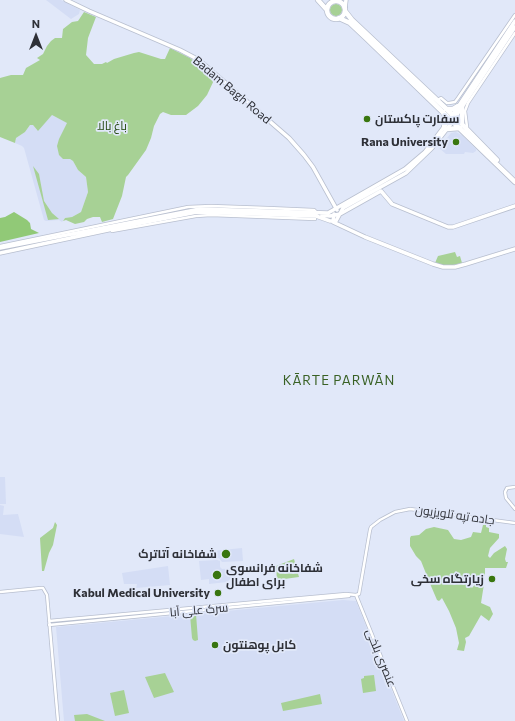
<!DOCTYPE html>
<meta charset="utf-8">
<style>
body{margin:0}
#map{position:relative;width:515px;height:721px;overflow:hidden;background:#e1e8f9;font-family:Commissioner,sans-serif}
canvas{display:block}
.north{position:absolute;left:16px;top:16px;width:40px;height:40px;-webkit-text-stroke:3px #e1e8f9;paint-order:stroke;rotate:0deg;font-size:11px;font-weight:700;line-height:16px;text-align:center;color:#2e3037}
.north::after{content:'';display:block;margin:auto;width:14px;height:18px;background:#2e3037;clip-path:polygon(50% 0,100% 100%,50% 72%,0 100%)}
</style>
<div id="map">
<canvas width="515" height="721"></canvas>
<div class="north">N</div>
</div>
<script>
const ctx = document.querySelector('canvas').getContext('2d');
ctx.lineJoin = 'round';
function fillPath(path, color) {
  ctx.fillStyle = color;
  ctx.fill(path, 'evenodd');
}
function poly(rows) {
  const path = new Path2D();
  for (const r of rows) {
    if (r.length === 3) {
      path.moveTo(r[0] + r[2], r[1]);
      path.arc(r[0], r[1], r[2], 0, 2 * Math.PI);
      continue;
    }
    path.moveTo(r[0], r[1]);
    for (let i = 2; i < r.length; i += 2) path.lineTo(r[i], r[i + 1]);
  }
  return path;
}
function stroke(path, color, width, dash) {
  ctx.strokeStyle = color;
  ctx.lineWidth = width;
  ctx.lineCap = dash ? 'butt' : 'round';
  ctx.setLineDash(dash || []);
  ctx.stroke(path);
}
function drawText(font, color, halo, rows, align = 'center') {
  ctx.font = font + ' Commissioner,Cairo,sans-serif';
  ctx.lineWidth = 3.5;
  ctx.setLineDash([]);
  ctx.textBaseline = 'middle';
  ctx.strokeStyle = halo;
  ctx.fillStyle = color;
  for (const [text, x, y, turn = 0] of rows) {
    ctx.save();
    ctx.translate(x, y);
    ctx.rotate((+turn || 0) * Math.PI / 180);
    ctx.textAlign = isNaN(turn) ? turn : align;
    if (halo) ctx.strokeText(text, 0, 0);
    ctx.fillText(text, 0, 0);
    ctx.restore();
  }
}
fillPath(poly([
 [46,0,61,0,80,10,79,14,71,19],
 [52,115,68,123,64,130,70,159,73,161,78,170,86,177,88,192,81,212,72,217,65,218,62,222,59,220,46,221,44,220,24,148,22,146,15,143,16,138,25,132,30,125,33,125,37,130],
 [456,132,463,136,476,149,476,151,473,153,465,152,464,154,446,154,439,148,451,133],
 [0,477,5,477,6,504,0,504],
 [0,505,4,506,3,515,18,514,24,537,0,534],
 [242,548,243,561,222,562,219,558,208,559,208,557,213,551],
 [217,560,220,561,220,567,222,569,238,568,239,571,227,582,209,584,209,579,201,580,199,561],
 [168,566,170,585,136,588,137,584,124,584,122,573],
 [343,600,356,601,404,721,64,721,56,627]
]), '#d4ddf5');
fillPath(poly([
 [336,10,6],
 [84,12,96,17,88,38,86,55,94,64,102,64,106,62,107,63,114,59,134,53,139,52,161,59,165,59,170,48,190,58,215,78,207,95,198,106,186,115,171,115,163,112,160,114,154,126,151,138,146,150,128,175,126,177,122,196,113,219,102,222,100,217,93,217,87,219,84,222,75,224,66,220,63,221,65,218,72,217,81,212,88,192,86,177,78,170,73,161,70,159,63,159,59,155,57,146,59,139,67,123,52,115,38,131,33,125,30,125,25,132,16,138,15,143,0,137,0,78,11,75,23,75,26,68,40,60,37,58,43,54,47,46,51,41,55,38,62,38,63,29,72,22,78,21],
 [33,166,39,174,44,201,52,213,59,219,48,220],
 [455,252,457,257,460,256,462,263,453,265,443,265,435,263,438,256],
 [55,522,57,525,53,545,49,553,44,571,42,571,40,538,53,528],
 [483,525,486,525,486,527,489,528,489,532,499,534,499,538,490,548,488,556,490,558,494,553,505,546,507,549,505,559,506,562,508,562,506,568,485,568,485,576,478,576,470,586,472,588,476,583,484,584,481,603,490,607,493,614,489,621,481,615,469,636,465,638,466,642,464,651,457,650,459,643,456,628,449,611,442,598,439,601,437,600,431,586,421,561,416,556,410,546,410,538,411,536,419,535,426,529,434,527,448,530,454,539,461,540,471,537,473,532,481,533],
 [294,559,299,577,277,580,276,566],
 [196,614,198,640,195,641,193,640,192,638,190,615],
 [165,673,174,692,154,698,145,677],
 [374,675,376,691,363,693,361,679,364,678,364,676],
 [124,690,129,713,115,716,110,693],
 [320,694,322,704,283,711,281,703],
 [87,714,105,721,75,721,74,715]
]), '#a7d195');
fillPath(poly([
 [14,212,27,220,30,223,31,229,39,233,0,242,0,218,5,217]
]), '#91c977');
const minor = poly([
 [437,100,441,98,447,103,449,103,455,102,458,98,515,15],
 [467,127,465,111,468,103,515,33],
 [112,231,196,216,211,215,315,219],
 [0,246,188,207,211,206,268,208,314,210,317,213],
 [515,487,507,488,505,492,506,498,515,509],
 [424,511,427,513,442,515],
 [0,592,41,588,43,588,47,595,58,721],
 [356,595,407,721],
 [49,621,268,601,346,594,356,595,359,594,370,530,371,527,380,520,395,512,410,509,515,523],
 [49,625,349,596]
]);
const major = poly([
 [66,0,89,11,180,50,199,60,289,138,304,155,313,167,337,210],
 [337,1,338,0],
 [345,8,346,0],
 [334,214,333,222,365,237,433,264,443,267,455,267,466,264,515,249],
 [322,215,330,216,340,214,381,191,392,204,448,227,453,227,515,206],
 [0,248,200,209,328,213,405,169,425,152,450,119,515,21],
 [0,253,141,223,197,212,316,216,330,221,336,221,343,208,406,173,432,148,450,125,515,27]
]);
const highway = poly([
 [318,0,327,10],
 [336,10,9],
 [345,11,352,20,455,117,497,160],
 [339,18,350,23,367,39,515,182],
 [446,109,453,109,458,106],
 [443,112,445,119,444,128],
 [462,124,462,106],
 [447,129,460,128]
]);
stroke(minor, '#b8bfcf', 4);
stroke(major, '#b8bfcf', 5);
stroke(highway, '#b8bfcf', 6);
stroke(minor, '#fff', 2.5);
stroke(major, '#fff', 3.5);
stroke(highway, '#fff', 4.5);
for (const [x, y, r, color] of [
 [367,119,4,"#39760f"],
 [456,142,4,"#39760f"],
 [226,554,5,"#39760f"],
 [217,575,5,"#39760f"],
 [492,579,4,"#39760f"],
 [218,593,4,"#39760f"],
 [215,645,4,"#39760f"]
]) {
  const dot = new Path2D();
  dot.arc(x, y, r, 0, 2 * Math.PI);
  ctx.fillStyle = color;
  ctx.fill(dot);
  stroke(dot, '#e1e8f9', 1.5);
}
drawText('12px', '#2e3037', '#e1e8f9', [
 ["Badam Bagh Road",232,90,40],
 ["جاده تپه تلویزیون",455,515,8],
 ["سرک علی آبا",199,610,-5],
 ["عنصری بلخی",381,658,68]
]);
drawText('bold 12px', '#2e3037', '#e1e8f9', [
 ["سفارت پاکستان",375,119,"left"],
 ["Rana University",448,142],
 ["شفاخانه آتاترک",217,554],
 ["شفاخانه فرانسوی",226,568,"left"],
 ["برای اطفال",226,582,"left"],
 ["زیارتگاه سخی",484,579],
 ["Kabul Medical University",210,593],
 ["کابل پوهنتون",223,645,"left"]
], 'right');
drawText('12px', '#254911', '#e1e8f9', [
 ["باغ بالا",112,126]
]);
ctx.letterSpacing = '1px';
drawText('13px', '#396125', '#e1e8f9', [
 ["KĀRTE PARWĀN",339,381]
]);
ctx.letterSpacing = '0px';
</script>
